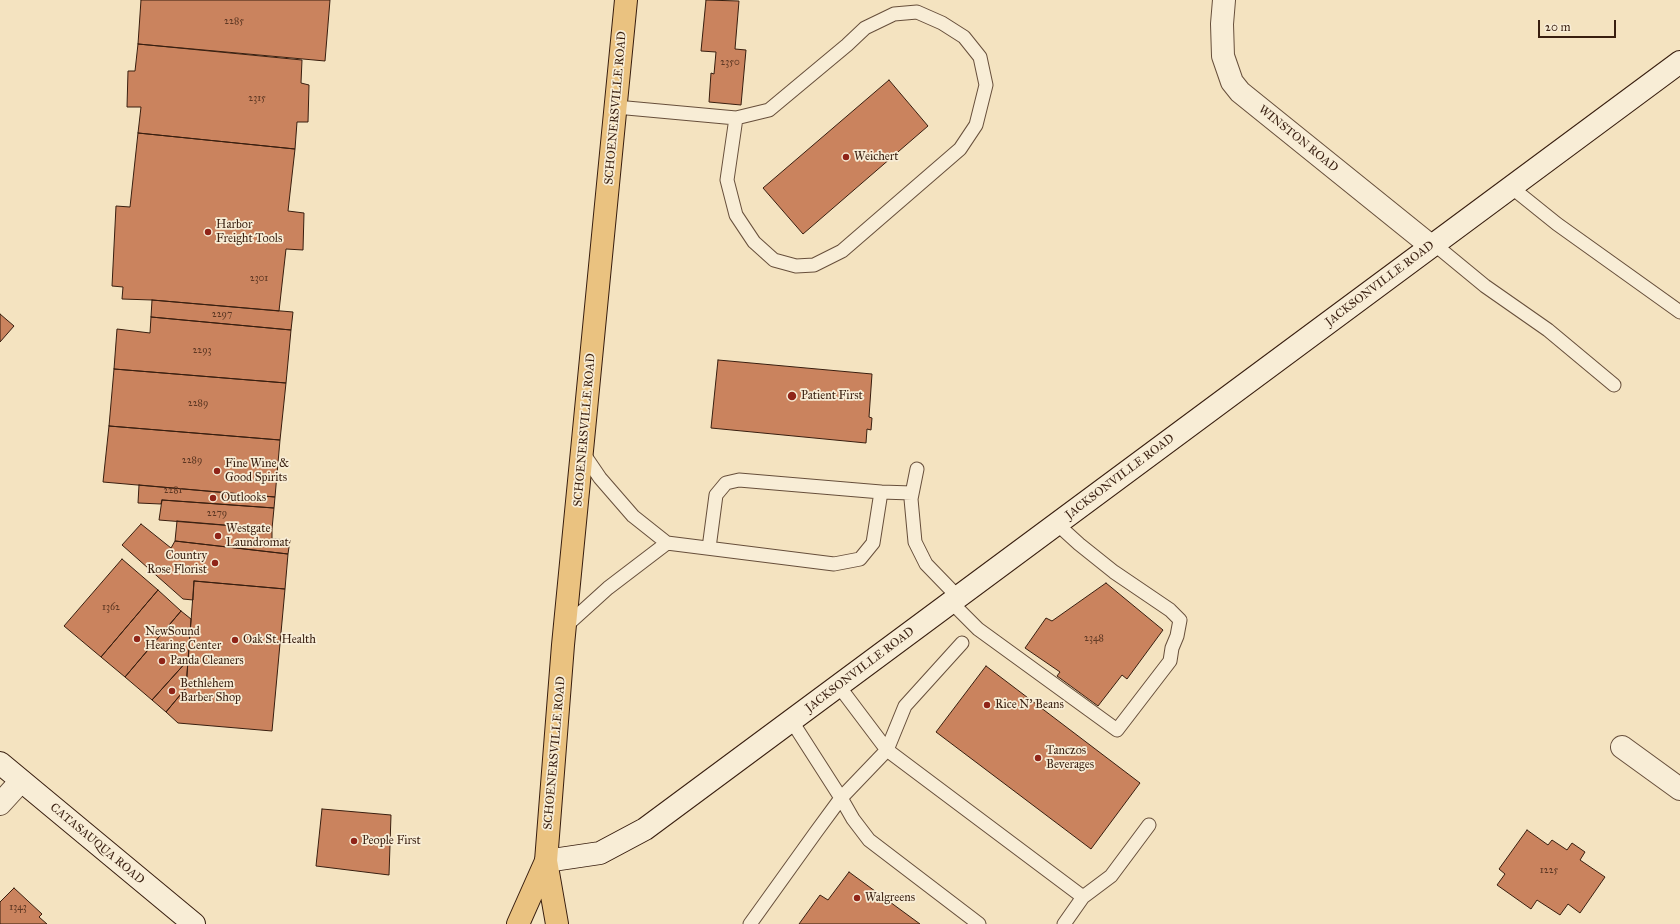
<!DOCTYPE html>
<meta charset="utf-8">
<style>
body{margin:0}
#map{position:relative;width:1680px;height:924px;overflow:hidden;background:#f4e3c0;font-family:"IM FELL Great Primer",serif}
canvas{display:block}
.scale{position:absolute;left:1538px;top:20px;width:78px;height:18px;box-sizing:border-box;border:2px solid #381e0f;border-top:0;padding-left:5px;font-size:12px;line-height:14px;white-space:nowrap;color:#381e0f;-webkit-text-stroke:3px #f8edd6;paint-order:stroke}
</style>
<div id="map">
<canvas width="1680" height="924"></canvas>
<div class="scale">20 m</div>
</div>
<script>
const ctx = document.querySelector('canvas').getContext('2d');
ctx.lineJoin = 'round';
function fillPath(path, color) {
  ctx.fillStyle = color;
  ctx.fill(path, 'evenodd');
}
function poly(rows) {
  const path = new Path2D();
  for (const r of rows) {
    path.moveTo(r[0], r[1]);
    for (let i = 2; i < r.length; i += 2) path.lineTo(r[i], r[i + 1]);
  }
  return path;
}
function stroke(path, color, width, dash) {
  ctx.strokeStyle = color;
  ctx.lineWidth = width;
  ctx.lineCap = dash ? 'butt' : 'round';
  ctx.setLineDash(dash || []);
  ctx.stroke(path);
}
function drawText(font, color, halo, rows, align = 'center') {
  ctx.font = font + ' "IM FELL Great Primer",serif';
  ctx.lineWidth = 3.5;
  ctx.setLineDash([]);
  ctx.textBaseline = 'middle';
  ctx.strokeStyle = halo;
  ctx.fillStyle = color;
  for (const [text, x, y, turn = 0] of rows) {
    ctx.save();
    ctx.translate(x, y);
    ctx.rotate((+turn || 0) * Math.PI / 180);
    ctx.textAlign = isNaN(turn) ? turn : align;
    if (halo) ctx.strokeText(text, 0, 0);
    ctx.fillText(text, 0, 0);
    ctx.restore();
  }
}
const building = poly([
 [141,0,330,0,325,61,138,44,141,0],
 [706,0,739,1,735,49,746,50,741,105,709,102,711,73,714,74,716,52,701,51,706,0],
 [138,44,302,60,301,83,309,85,308,122,297,122,295,149,138,133,141,107,127,107,128,71,135,71,138,44],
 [889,80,928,126,803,234,763,188,889,80],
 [138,133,295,149,288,211,304,213,303,250,286,249,279,311,152,300,122,299,123,287,112,286,116,206,130,207,138,133],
 [152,300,293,312,291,330,151,317,152,300],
 [0,314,14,326,0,342,0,314],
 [151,317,291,330,286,383,114,369,117,329,150,333,151,317],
 [718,360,872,374,869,417,872,418,871,430,867,429,866,443,711,428,718,360],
 [114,369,286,383,280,440,109,426,114,369],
 [109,426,280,440,275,497,103,482,109,426],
 [139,485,275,497,274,508,162,500,161,504,138,503,139,485],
 [162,500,274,508,272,529,159,520,162,500],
 [177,521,272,529,272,539,290,540,288,554,175,541,177,521],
 [141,524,171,548,175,541,288,554,285,589,194,581,193,600,183,599,122,545,141,524],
 [122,559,158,590,101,657,64,626,122,559],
 [194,581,285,589,272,731,178,723,166,712,186,688,194,581],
 [1106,583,1163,630,1127,679,1122,675,1098,706,1057,676,1060,672,1025,648,1046,618,1052,621,1106,583],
 [158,590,181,611,125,677,101,657,158,590],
 [181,611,191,619,188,660,152,700,125,677,181,611],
 [188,660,186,688,166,712,152,700,188,660],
 [986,666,1140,783,1091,849,936,732,986,666],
 [322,809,391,815,389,875,316,866,322,809],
 [1527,830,1548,845,1552,840,1567,850,1572,843,1585,852,1580,860,1605,877,1580,913,1568,904,1560,915,1537,900,1531,909,1497,885,1505,874,1499,869,1527,830],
 [849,872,920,924,799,924,820,895,828,900,849,872],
 [14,888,42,914,39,917,47,924,0,924,0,902,14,888]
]);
fillPath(building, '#ca835e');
stroke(building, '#381e0f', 1);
const lane = poly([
 [616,107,736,118,769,110,847,45,865,28,894,14,917,12,942,23,964,37,980,57,986,85,976,125,960,149,842,251,814,265,796,266,774,260,754,242,736,215,727,180,736,118],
 [1511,187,1557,224,1680,312],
 [1434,244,1485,286,1548,330,1614,385],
 [583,453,600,478,633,516,667,543,834,564,860,559,873,543,881,492,912,493],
 [917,469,911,499,915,542,926,564,958,597],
 [709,548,716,495,726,483,739,480,881,492],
 [951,602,978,629,1117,730,1170,661,1172,648,1177,636,1180,620,1170,610,1114,572,1079,544,1057,524],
 [566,626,608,588,667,543],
 [838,685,887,750,1083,897,1064,924],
 [791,720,841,798,853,819,869,840,979,924],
 [1083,897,1111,876,1149,825],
 [750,924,816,832,841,798,887,750,905,706,962,643]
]);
const street = poly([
 [1224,0,1222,24,1223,56,1232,82,1240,92,1431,246],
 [1622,747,1680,789],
 [0,804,21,781]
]);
const secondary = poly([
 [0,763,194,924],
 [546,861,600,853,645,829,1680,62]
]);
const primary = poly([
 [518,924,546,861],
 [557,924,546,861,563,645,626,0]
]);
stroke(lane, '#674f3b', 15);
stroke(street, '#674f3b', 24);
stroke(secondary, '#381e0f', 24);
stroke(primary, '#381e0f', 24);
stroke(lane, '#f8edd6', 13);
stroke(street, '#f8edd6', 22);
stroke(secondary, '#f8edd6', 22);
stroke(primary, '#eac280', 22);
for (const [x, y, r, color] of [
 [846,157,4,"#8f2418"],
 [208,232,4,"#8f2418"],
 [792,396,5,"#8f2418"],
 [217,471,4,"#8f2418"],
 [213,498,4,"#8f2418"],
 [218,536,4,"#8f2418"],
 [215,563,4,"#8f2418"],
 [137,639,4,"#8f2418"],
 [235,640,4,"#8f2418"],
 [162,661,4,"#8f2418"],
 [172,691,4,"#8f2418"],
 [987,705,4,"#8f2418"],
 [1038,758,4,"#8f2418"],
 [354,841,4,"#8f2418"],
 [857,898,4,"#8f2418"]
]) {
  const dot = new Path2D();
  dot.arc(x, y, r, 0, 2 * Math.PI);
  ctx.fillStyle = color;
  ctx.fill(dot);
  stroke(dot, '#f8edd6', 1.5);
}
drawText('10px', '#5c3723', null, [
 ["2285",234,22],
 ["2350",730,63],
 ["2315",257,99],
 ["2301",259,279],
 ["2297",222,315],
 ["2293",202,351],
 ["2289",198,404],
 ["2289",192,461],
 ["2281",173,491],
 ["2279",217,514],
 ["1362",111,608],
 ["2348",1094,639],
 ["1225",1549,871],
 ["1343",18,908]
]);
drawText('12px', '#381e0f', '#f8edd6', [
 ["SCHOENERSVILLE ROAD",616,108,-85],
 ["WINSTON ROAD",1298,139,39],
 ["JACKSONVILLE ROAD",1380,284,-37],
 ["SCHOENERSVILLE ROAD",585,430,-85],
 ["JACKSONVILLE ROAD",1120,477,-37],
 ["JACKSONVILLE ROAD",860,670,-37],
 ["SCHOENERSVILLE ROAD",555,753,-85],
 ["CATASAUQUA ROAD",97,844,40]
]);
drawText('12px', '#381e0f', '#f8edd6', [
 ["Weichert",854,157],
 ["Harbor",216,225],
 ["Freight Tools",216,239],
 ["Patient First",801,396],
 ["Fine Wine &",225,464],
 ["Good Spirits",225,478],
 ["Outlooks",221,498],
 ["Westgate",226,529],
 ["Laundromat",226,543],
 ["Country",207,556,"right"],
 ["Rose Florist",207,570,"right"],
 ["NewSound",145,632],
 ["Hearing Center",145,646],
 ["Oak St. Health",243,640],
 ["Panda Cleaners",170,661],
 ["Bethlehem",180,684],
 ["Barber Shop",180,698],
 ["Rice N’ Beans",995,705],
 ["Tanczos",1046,751],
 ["Beverages",1046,765],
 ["People First",362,841],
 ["Walgreens",865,898]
], 'left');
</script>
